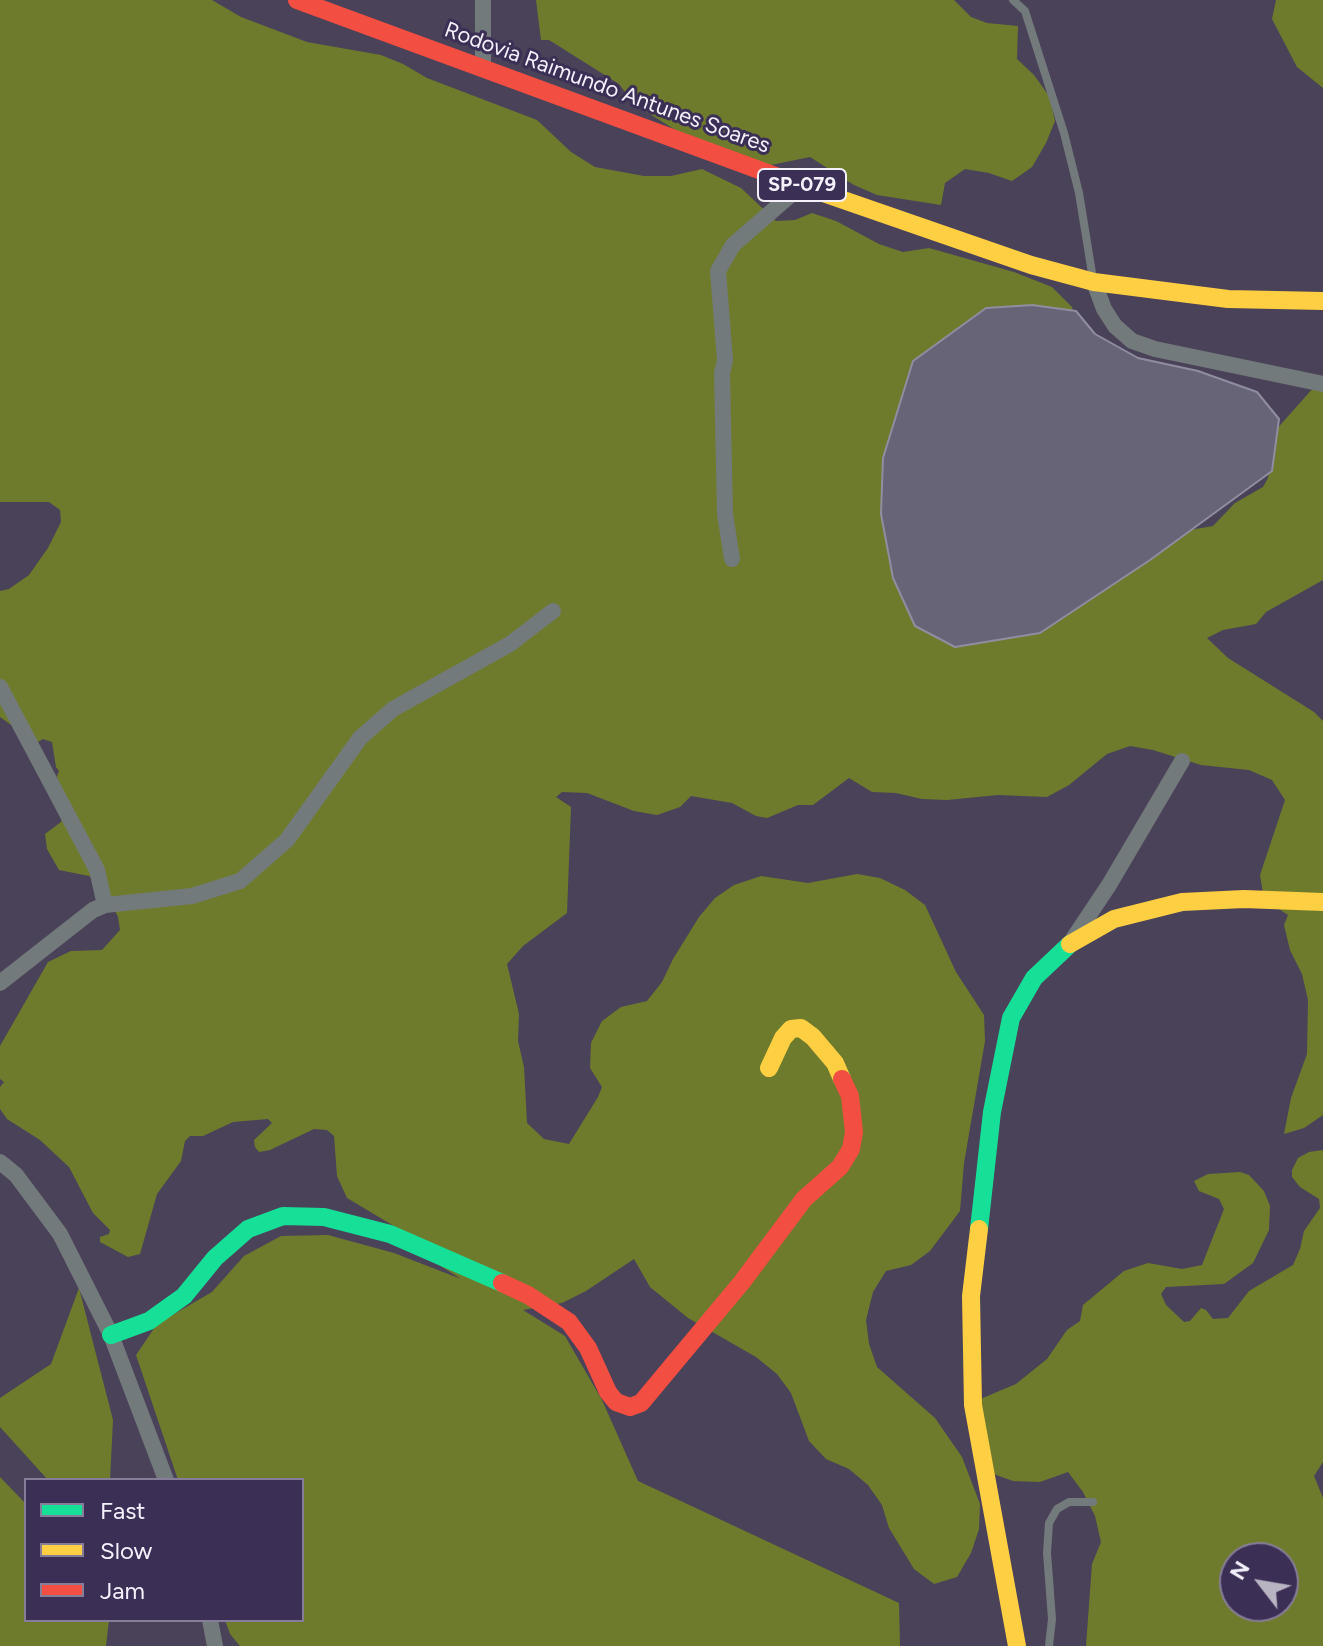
<!DOCTYPE html>
<style>
body{margin:0}
#map{position:relative;width:1323px;height:1646px;overflow:hidden;background:#4a4258;font-family:Figtree,sans-serif}
canvas{display:block}
.legend{position:absolute;left:24px;top:1478px;width:280px;height:144px;box-sizing:border-box;background:#3c2f56;border:2px solid #867d98;margin:0;padding:10px 14px;list-style:none;font-size:24px;color:#f4f1fb}
.legend li{display:flex;align-items:center;gap:16px;height:40px}
.legend b{width:40px;border:2px solid #867d98}
.north{position:absolute;left:1219px;top:1542px;width:80px;height:80px;box-sizing:border-box;background:#3c2f56;border:2px solid #867d98;border-radius:50%;rotate:301deg;font-size:22px;font-weight:700;line-height:32px;text-align:center;color:#f4f1fb}
.north::after{content:'';display:block;margin:auto;width:28px;height:36px;background:#b8b4c2;clip-path:polygon(50% 0,100% 100%,50% 72%,0 100%)}
</style>
<div id="map">
<canvas width="1323" height="1646"></canvas>
<ul class="legend">
<li><b style="height:10px;background:#16e098"></b>Fast</li>
<li><b style="height:10px;background:#ffcf43"></b>Slow</li>
<li><b style="height:10px;background:#f24e42"></b>Jam</li>
</ul>
<div class="north">N</div>
</div>
<script>
const ctx = document.querySelector('canvas').getContext('2d');
ctx.lineJoin = 'round';
function fillPath(path, color) {
  ctx.fillStyle = color;
  ctx.fill(path, 'evenodd');
}
function poly(rows) {
  const path = new Path2D();
  for (const r of rows) {
    path.moveTo(r[0], r[1]);
    for (let i = 2; i < r.length; i += 2) path.lineTo(r[i], r[i + 1]);
  }
  return path;
}
function stroke(path, color, width, dash) {
  ctx.strokeStyle = color;
  ctx.lineWidth = width;
  ctx.lineCap = dash ? 'butt' : 'round';
  ctx.setLineDash(dash || []);
  ctx.stroke(path);
}
function drawText(font, color, halo, rows, align = 'center') {
  ctx.font = font + ' Figtree,sans-serif';
  ctx.lineWidth = 6;
  ctx.setLineDash([]);
  ctx.textBaseline = 'middle';
  ctx.strokeStyle = halo;
  ctx.fillStyle = color;
  for (const [text, x, y, turn = 0] of rows) {
    ctx.save();
    ctx.translate(x, y);
    ctx.rotate((+turn || 0) * Math.PI / 180);
    ctx.textAlign = isNaN(turn) ? turn : align;
    if (halo) ctx.strokeText(text, 0, 0);
    ctx.fillText(text, 0, 0);
    ctx.restore();
  }
}
fillPath(poly([
 [0,0,212,0,241,17,307,42,381,55,403,64,427,78,537,120,571,152,595,167,644,176,671,176,702,169,741,188,776,221,795,220,812,213,836,221,879,244,903,252,929,248,1014,272,1052,287,1072,307,1078,335,1190,530,1213,526,1235,503,1263,487,1268,478,1274,432,1323,377,1323,580,1266,612,1256,624,1223,630,1207,638,1228,658,1314,712,1323,721,1323,1115,1304,1128,1284,1134,1291,1098,1307,1054,1308,1000,1302,974,1290,950,1284,925,1288,915,1264,899,1260,875,1285,800,1272,780,1249,770,1201,765,1153,750,1130,746,1107,754,1069,785,1047,797,998,795,947,800,922,799,896,793,872,792,849,778,813,805,798,805,767,818,756,816,732,803,691,796,680,807,657,815,634,811,587,793,562,792,556,797,571,807,567,913,523,946,507,964,519,1014,518,1041,524,1067,527,1123,544,1139,569,1144,598,1097,602,1087,590,1068,591,1043,602,1021,621,1007,647,1001,662,982,673,959,699,917,715,898,734,885,761,876,808,883,857,874,880,878,905,890,925,905,956,972,984,1015,985,1041,964,1163,960,1211,930,1251,911,1265,886,1271,873,1292,866,1320,869,1344,877,1367,935,1418,962,1457,980,1504,979,1529,971,1553,957,1577,934,1584,914,1569,889,1528,882,1505,868,1485,849,1469,826,1459,809,1441,791,1393,777,1374,756,1357,688,1318,650,1287,634,1259,586,1291,562,1303,523,1310,565,1336,602,1400,638,1481,899,1603,900,1646,240,1646,230,1634,225,1620,302,1620,302,1480,178,1480,136,1355,157,1324,212,1292,244,1256,281,1236,328,1235,394,1253,461,1279,439,1265,404,1232,347,1198,337,1176,334,1136,327,1130,314,1129,270,1150,259,1152,255,1147,254,1140,272,1123,268,1119,233,1122,203,1136,190,1136,185,1141,181,1161,157,1194,140,1254,128,1257,100,1242,100,1237,109,1234,110,1230,93,1213,69,1167,40,1140,7,1119,0,1109,0,1087,4,1082,0,1079,0,1046,48,962,71,951,102,950,120,930,118,917,104,887,89,876,59,870,47,849,45,834,61,822,64,815,57,776,59,771,56,767,52,742,43,739,36,743,0,717,0,591,9,589,29,575,48,548,61,522,60,510,49,502,0,502],
 [536,0,954,0,971,17,987,23,1018,26,1017,59,1034,75,1049,96,1055,121,1046,143,1032,167,1012,181,989,173,965,169,945,183,941,205,877,195,854,185,810,157,766,166,704,148,634,104,619,84,549,40,541,40],
 [1276,0,1323,0,1323,88,1297,67,1272,19],
 [1323,1150,1323,1462,1314,1476,1323,1498,1323,1646,1086,1646,1092,1564,1101,1542,1095,1516,1083,1492,1068,1472,1040,1482,1013,1481,991,1473,978,1400,1016,1384,1047,1359,1067,1330,1080,1321,1083,1305,1124,1271,1148,1263,1182,1269,1202,1265,1224,1209,1219,1199,1199,1191,1194,1181,1208,1174,1240,1172,1249,1175,1264,1191,1270,1206,1269,1230,1253,1263,1224,1284,1166,1287,1161,1294,1166,1305,1184,1322,1190,1321,1201,1308,1206,1310,1213,1319,1228,1318,1249,1291,1293,1265,1300,1249,1304,1231,1320,1208,1319,1199,1300,1187,1292,1177,1292,1170,1298,1158,1309,1152],
 [1235,1558,1283,1558,1283,1606,1235,1606],
 [79,1288,113,1420,110,1480,48,1480,0,1427,0,1398,51,1364],
 [0,1477,26,1504,26,1620,109,1620,106,1646,0,1646]
]), '#6f7b2c');
const building = poly([
 [1032,305,1076,311,1095,334,1138,358,1198,371,1257,392,1279,419,1272,471,1150,560,1040,633,955,647,915,626,893,578,881,514,883,458,913,361,986,308,1032,305]
]);
fillPath(building, '#676477');
stroke(building, '#908da1', 2);
stroke(poly([
 [1013,0,1025,11,1064,133,1079,193,1092,273],
 [1049,1646,1052,1619,1047,1553,1049,1523,1057,1509,1069,1502,1093,1502]
]), '#737a7b', 8);
stroke(poly([
 [483,68,483,0],
 [1094,282,1104,309,1115,326,1132,341,1155,349,1323,384],
 [732,559,725,514,722,373,725,360,718,271,733,245,802,185],
 [0,687,97,870,105,905],
 [1073,939,1109,885,1182,761],
 [0,983,93,910,105,905,192,896,240,881,287,840,360,738,393,709,510,644,553,611],
 [0,1162,16,1175,60,1234,111,1335,166,1480],
 [210,1620,215,1646]
]), '#737a7b', 16);
stroke(poly([
 [979,1229,992,1112,1011,1018,1034,978,1070,944],
 [111,1335,149,1321,184,1296,215,1258,248,1229,283,1216,324,1217,390,1234,502,1283]
]), '#16e098', 18);
stroke(poly([
 [800,185,1031,265,1094,282,1228,299,1323,301],
 [1070,944,1114,919,1182,902,1244,899,1323,902],
 [769,1068,783,1038,791,1029,801,1028,813,1037,835,1063,842,1079],
 [979,1229,971,1296,973,1405,1017,1646]
]), '#ffcf43', 18);
stroke(poly([
 [297,0,800,185],
 [502,1283,528,1295,569,1322,588,1348,608,1392,616,1402,630,1407,641,1403,742,1282,804,1199,840,1167,851,1149,854,1132,850,1096,842,1079]
]), '#f24e42', 18);
for (const [x, y, w] of [
 [802,185,88]
]) {
  const box = new Path2D();
  box.roundRect(x - w / 2, y - 16, w, 32, 6);
  ctx.fillStyle = '#3c2f56';
  ctx.fill(box);
  stroke(box, '#f4f1fb', 2);
}
drawText('bold 20px', '#f4f1fb', null, [
 ["SP-079",802,185]
]);
drawText('22px', '#f4f1fb', '#3c2f56', [
 ["Rodovia Raimundo Antunes Soares",607,88,20]
]);
</script>
